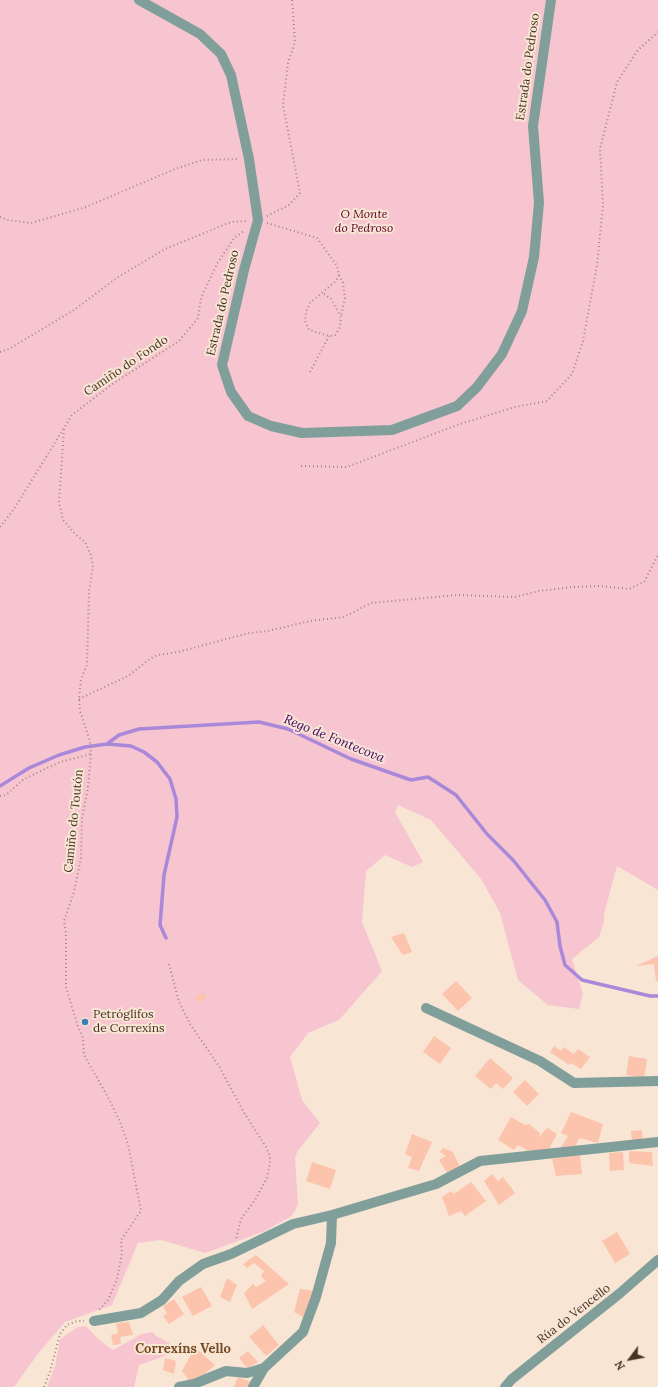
<!DOCTYPE html>
<meta charset="utf-8">
<style>
body{margin:0}
#map{position:relative;width:658px;height:1387px;overflow:hidden;background:#f9e5d4;font-family:Lora,serif}
canvas{display:block}
.north{position:absolute;left:610px;top:1339px;width:40px;height:40px;-webkit-text-stroke:3px #f9e5d4;paint-order:stroke;rotate:238deg;font-size:11px;font-weight:700;line-height:16px;text-align:center;color:#463322}
.north::after{content:'';display:block;margin:auto;width:14px;height:18px;background:#463322;clip-path:polygon(50% 0,100% 100%,50% 72%,0 100%)}
</style>
<div id="map">
<canvas width="658" height="1387"></canvas>
<div class="north">N</div>
</div>
<script>
const ctx = document.querySelector('canvas').getContext('2d');
ctx.lineJoin = 'round';
function fillPath(path, color) {
  ctx.fillStyle = color;
  ctx.fill(path, 'evenodd');
}
function poly(rows) {
  const path = new Path2D();
  for (const r of rows) {
    path.moveTo(r[0], r[1]);
    for (let i = 2; i < r.length; i += 2) path.lineTo(r[i], r[i + 1]);
  }
  return path;
}
function stroke(path, color, width, dash) {
  ctx.strokeStyle = color;
  ctx.lineWidth = width;
  ctx.lineCap = dash ? 'butt' : 'round';
  ctx.setLineDash(dash || []);
  ctx.stroke(path);
}
function drawText(font, color, halo, rows, align = 'center') {
  ctx.font = font + ' Lora,serif';
  ctx.lineWidth = 4;
  ctx.setLineDash([]);
  ctx.textBaseline = 'middle';
  ctx.strokeStyle = halo;
  ctx.fillStyle = color;
  for (const [text, x, y, turn = 0] of rows) {
    ctx.save();
    ctx.translate(x, y);
    ctx.rotate((+turn || 0) * Math.PI / 180);
    ctx.textAlign = isNaN(turn) ? turn : align;
    if (halo) ctx.strokeText(text, 0, 0);
    ctx.fillText(text, 0, 0);
    ctx.restore();
  }
}
fillPath(poly([
 [0,0,658,0,658,890,617,866,604,914,604,922,599,937,572,959,583,994,579,1009,548,1005,518,980,500,913,481,879,431,820,398,805,395,812,423,862,412,867,385,855,366,871,362,922,382,971,339,1020,308,1033,290,1057,302,1100,320,1123,297,1152,295,1159,298,1204,295,1211,290,1217,265,1231,205,1253,161,1240,138,1243,112,1305,65,1322,37,1355,14,1387,0,1387],
 [86,1326,98,1339,113,1350,142,1334,153,1332,156,1336,169,1343,173,1349,168,1355,139,1365,134,1387,47,1387,55,1366,60,1339,78,1327]
]), '#f6c5d0');
stroke(poly([
 [107,744,131,746,144,752,157,762,170,779,176,799,177,817,164,875,160,925,166,938],
 [0,786,29,768,59,755,85,747,107,744,119,735,139,729,259,722,288,729,351,759,411,780,428,777,456,795,487,834,513,860,545,900,557,922,560,946,565,965,582,980,650,996,658,996]
]), '#aa88d9', 3.5);
fillPath(poly([
 [404,933,412,952,403,955,391,937],
 [658,956,658,981,656,981,654,964,636,966],
 [456,981,472,998,458,1011,442,994],
 [204,992,207,997,199,1003,195,998],
 [434,1036,451,1048,440,1064,423,1052],
 [554,1046,561,1051,564,1047,574,1054,578,1049,590,1057,581,1069,571,1063,569,1065,550,1052],
 [629,1056,647,1059,644,1078,626,1075],
 [490,1058,513,1078,503,1089,496,1083,491,1089,475,1076],
 [525,1080,539,1094,527,1106,513,1092],
 [571,1112,603,1124,598,1143,579,1138,575,1147,560,1149,568,1136,561,1133],
 [511,1117,525,1125,529,1124,540,1133,538,1138,547,1128,557,1134,549,1149,528,1151,518,1145,514,1150,498,1140],
 [642,1130,643,1141,632,1141,631,1131],
 [412,1134,432,1142,419,1171,408,1168,412,1157,405,1154],
 [443,1148,453,1152,460,1167,448,1174,439,1160,446,1156,440,1152],
 [629,1151,652,1152,653,1166,629,1163],
 [623,1152,624,1170,610,1171,609,1153],
 [580,1155,582,1174,556,1176,552,1159],
 [312,1162,336,1170,330,1189,306,1181],
 [492,1174,498,1181,503,1177,515,1193,499,1205,484,1181],
 [471,1182,486,1201,465,1216,461,1211,449,1216,442,1197,451,1191,454,1194],
 [617,1232,630,1254,615,1263,602,1241],
 [256,1255,289,1284,252,1309,244,1293,253,1284,256,1287,266,1281,261,1276,264,1271,254,1263,247,1268,243,1264],
 [227,1278,237,1285,230,1302,220,1297],
 [201,1287,212,1306,193,1316,182,1297],
 [300,1289,314,1291,305,1318,294,1312],
 [174,1299,184,1314,169,1324,163,1316,167,1314,163,1306],
 [129,1322,133,1335,120,1337,121,1344,113,1345,111,1335,118,1333,116,1323],
 [263,1325,279,1345,266,1356,249,1337],
 [198,1350,215,1365,205,1374,189,1381,182,1371,190,1356],
 [248,1351,258,1362,247,1368,239,1358],
 [165,1358,176,1361,174,1374,163,1370],
 [238,1377,251,1382,249,1387,234,1387]
]), '#fcc3ad');
stroke(poly([
 [267,216,289,205,300,193,283,105,288,63,295,42,292,0],
 [0,217,8,220,31,223,86,207,175,169,202,160,239,159],
 [267,223,317,238,337,266,339,275,336,281,310,303,306,312,305,321,309,330,329,336,335,335,340,327,341,317,331,299,323,293],
 [339,275,343,283,345,298,341,316],
 [0,352,9,349,74,310,118,277,165,249,231,222,247,221],
 [310,372,329,336],
 [64,429,59,502,63,520,75,534,85,542,91,555,93,567,89,591,87,665,81,679,79,699,80,711,90,741,91,754,88,787,82,819,81,858,74,892,64,921,66,934,66,987,78,1027,83,1038,84,1055,109,1099,120,1122,128,1144,141,1211,121,1240,122,1253,117,1279,108,1300,99,1310],
 [301,466,347,467,457,425,515,407,547,401,572,374,583,341,597,265,603,205,600,149,617,82,638,50,658,32],
 [0,527,14,509,72,415,111,385,179,341,198,318,201,298,217,264,234,238,244,231],
 [79,699,128,676,151,658,158,655,178,652,249,633,268,631,310,621,344,617,371,603,457,595,515,597,539,591,572,587,600,586,629,589,644,582,658,555],
 [0,796,6,795,24,779,60,762,91,754],
 [169,964,179,1002,190,1024,219,1066,243,1111,266,1147,270,1156,270,1163,267,1178,255,1200,241,1219,236,1239],
 [44,1387,50,1372,60,1334,67,1325,77,1321,84,1321]
]), '#9f8b7a', 2, [1, 3]);
stroke(poly([
 [139,0,200,34,221,54,231,75,249,159,258,220,244,270,222,365,231,392,248,416,271,426,302,433,392,430,457,406,477,387,502,354,522,311,534,257,539,203,533,126,551,0],
 [426,1008,540,1061,574,1083,658,1081],
 [94,1321,141,1313,162,1300,179,1281,203,1264,231,1254,293,1224,332,1215,436,1184,480,1161,658,1142],
 [179,1387,194,1384,226,1371,247,1373,264,1368],
 [253,1387,264,1368,303,1332,316,1297,331,1243,332,1215],
 [505,1387,512,1379,619,1294,658,1260]
]), '#809f9a', 10);
for (const [x, y, r, color] of [
 [85,1022,4,"#3781b5"]
]) {
  const dot = new Path2D();
  dot.arc(x, y, r, 0, 2 * Math.PI);
  ctx.fillStyle = color;
  ctx.fill(dot);
  stroke(dot, '#f9e5d4', 1.5);
}
drawText('12px', '#463322', '#f9e5d4', [
 ["Estrada do Pedroso",528,67,-82],
 ["Estrada do Pedroso",223,303,-77],
 ["Camiño do Fondo",126,366,-34],
 ["Camiño do Toutón",74,821,-84],
 ["Rúa do Vencello",574,1314,-38]
]);
drawText('italic 12px', '#590028', '#f9e5d4', [
 ["O Monte",364,215],
 ["do Pedroso",364,229]
]);
drawText('12px', '#463322', '#f9e5d4', [
 ["Petróglifos",93,1015],
 ["de Correxíns",93,1029]
], 'left');
drawText('italic 13px', '#3b0166', '#f9e5d4', [
 ["Rego de Fontecova",334,739,22]
]);
drawText('bold 13px', '#754c23', '#f9e5d4', [
 ["Correxíns Vello",183,1349]
]);
</script>
